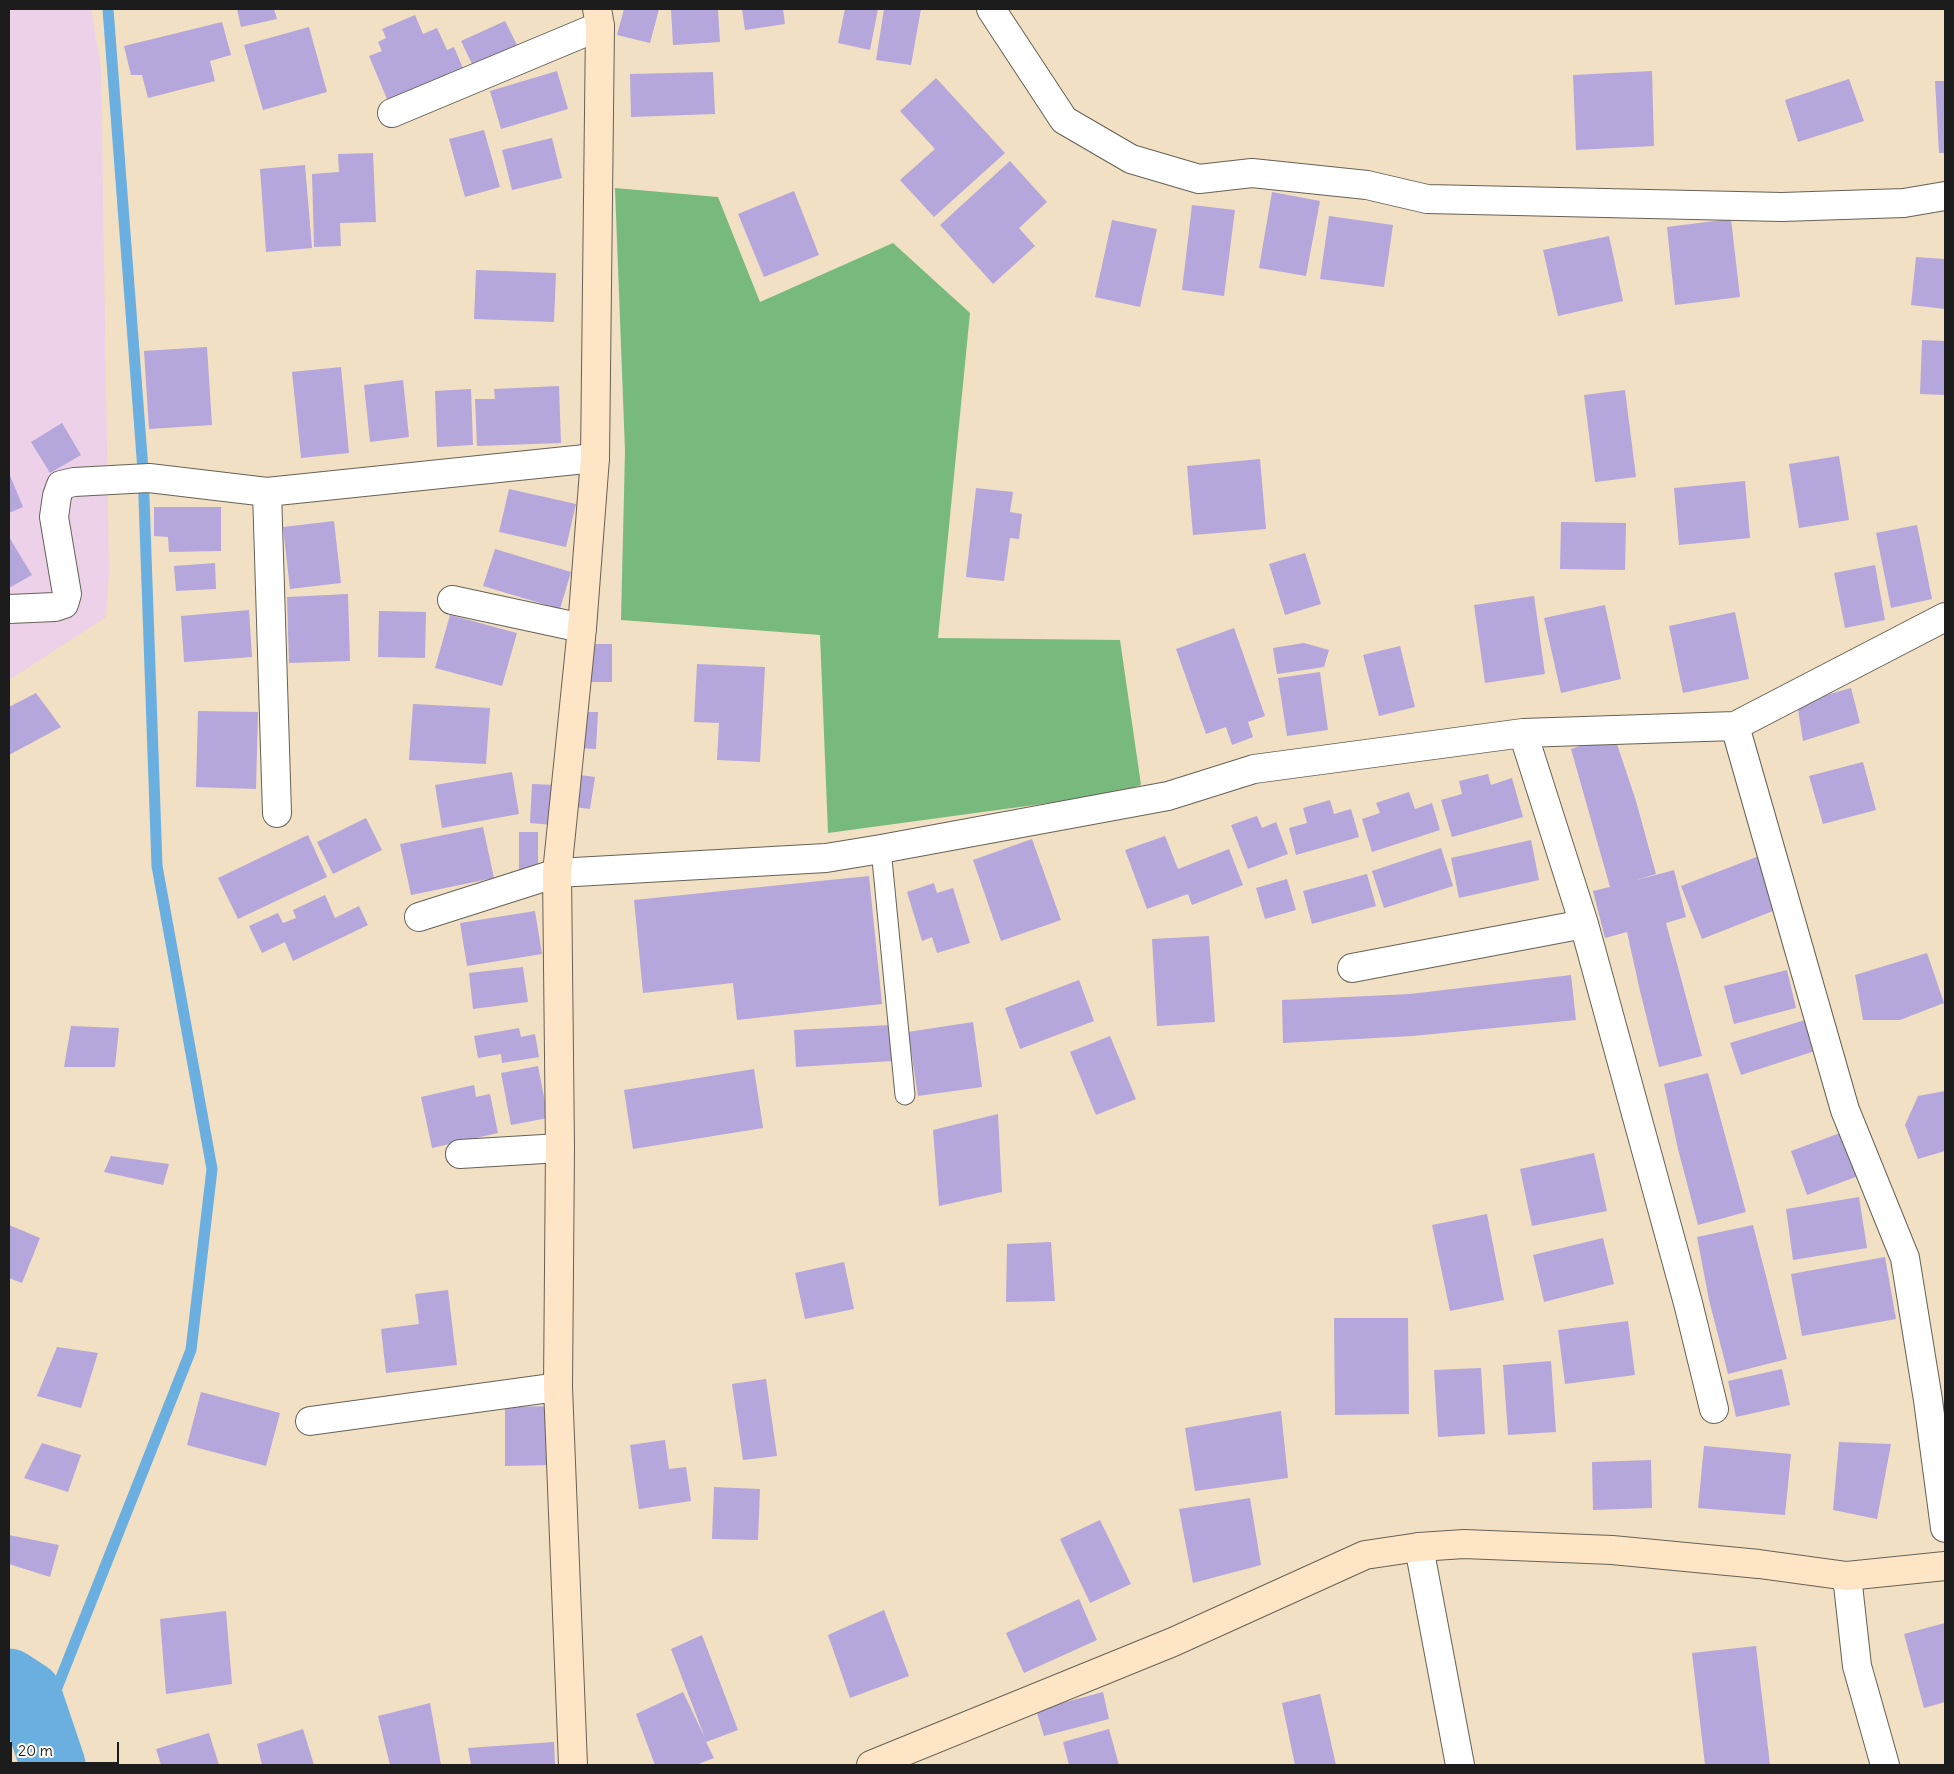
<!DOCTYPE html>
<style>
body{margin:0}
#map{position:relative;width:1954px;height:1774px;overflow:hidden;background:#f1e0c3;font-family:Delius,sans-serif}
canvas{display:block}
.frame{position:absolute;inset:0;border:10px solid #1c1c1c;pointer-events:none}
.scale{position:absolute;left:10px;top:1742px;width:109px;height:22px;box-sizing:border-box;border:2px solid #1c1c1c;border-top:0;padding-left:6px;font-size:15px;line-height:18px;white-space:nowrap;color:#1c1c1c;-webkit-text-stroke:4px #fdfcf7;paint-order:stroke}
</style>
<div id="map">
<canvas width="1954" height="1774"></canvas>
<div class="frame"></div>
<div class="scale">20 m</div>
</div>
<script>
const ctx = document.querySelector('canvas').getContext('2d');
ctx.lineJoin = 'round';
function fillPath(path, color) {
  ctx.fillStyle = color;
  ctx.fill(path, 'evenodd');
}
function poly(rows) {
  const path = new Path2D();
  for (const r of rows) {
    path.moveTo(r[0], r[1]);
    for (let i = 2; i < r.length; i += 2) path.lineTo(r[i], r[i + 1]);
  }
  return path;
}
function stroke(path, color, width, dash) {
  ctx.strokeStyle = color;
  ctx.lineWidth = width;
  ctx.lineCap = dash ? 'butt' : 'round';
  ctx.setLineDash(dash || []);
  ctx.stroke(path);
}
fillPath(poly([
 [9,9,91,9,101,67,109,572,106,617,9,680]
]), '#edd1e9');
fillPath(poly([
 [615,188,718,197,760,302,893,243,970,313,938,638,1120,640,1141,785,1108,795,828,833,820,635,621,620,625,451]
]), '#78ba7d');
stroke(poly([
 [41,1728,191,1350,212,1169,157,866,143,470,108,9]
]), '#6baee0', 11);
stroke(poly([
 [9,1681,29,1694,53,1765]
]), '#6baee0', 65);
fillPath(poly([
 [237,9,274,9,277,19,241,27],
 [624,9,659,9,650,43,617,35],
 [671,9,718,9,720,42,673,45],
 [742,9,783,9,785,24,745,30],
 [845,9,878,9,870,50,838,43],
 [884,9,921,9,911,65,876,60],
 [415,15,423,34,437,28,447,50,454,47,465,73,390,106,369,56,382,51,378,42,386,38,382,29],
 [505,21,517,45,473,66,461,41],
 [222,22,231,55,210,61,215,81,148,98,142,75,131,75,124,46],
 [309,27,327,92,263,110,244,45],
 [557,71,568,109,501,129,490,91],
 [1652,71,1654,146,1576,150,1573,75],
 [713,72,715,114,631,117,630,74],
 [936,78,1005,153,934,217,900,180,935,149,900,111],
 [1849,79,1864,121,1798,142,1785,100],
 [1935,81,1945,81,1945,153,1939,153],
 [484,130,500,187,465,197,449,139],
 [552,138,562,178,512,190,502,150],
 [373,153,376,222,340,223,341,246,314,247,312,174,339,172,338,154],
 [1010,161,1047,202,1019,228,1035,246,993,284,940,225],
 [305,165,312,248,266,252,260,169],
 [794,191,819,255,764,277,738,214],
 [1272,192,1320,201,1306,276,1259,268],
 [1192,205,1235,210,1224,296,1182,290],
 [1329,216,1393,225,1384,287,1320,279],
 [1731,219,1740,297,1675,305,1667,227],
 [1112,220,1157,229,1140,307,1095,297],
 [1609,236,1623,301,1558,316,1543,250],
 [1916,257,1945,259,1945,309,1911,305],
 [476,270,556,273,554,322,474,319],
 [1922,340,1945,341,1945,395,1920,394],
 [207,347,212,425,149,429,144,351],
 [341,367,349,453,301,458,292,372],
 [403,380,409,437,370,442,364,385],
 [559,386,561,443,477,446,475,399,495,399,494,389],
 [471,389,473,445,437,447,435,391],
 [1625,390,1636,477,1595,482,1584,395],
 [62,423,81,455,50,473,31,442],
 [1839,456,1849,520,1799,528,1789,464],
 [1260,459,1266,529,1193,535,1187,466],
 [9,473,23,507,9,513],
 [1745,481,1750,538,1679,545,1674,488],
 [976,488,1013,492,1010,512,1022,514,1019,539,1010,538,1004,581,966,577],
 [509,489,576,504,566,547,499,532],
 [154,507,221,507,221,551,169,552,168,537,154,536],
 [334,521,341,583,290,589,283,527],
 [1561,522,1626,523,1625,570,1560,569],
 [1917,525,1932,599,1891,608,1876,533],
 [9,537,32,575,9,588],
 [495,549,571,572,560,609,483,586],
 [1305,553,1321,604,1285,615,1269,564],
 [215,563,216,589,176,591,174,566],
 [1875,565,1885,620,1845,628,1834,573],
 [348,594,350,661,289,663,287,597],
 [1534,596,1545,674,1485,683,1474,605],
 [1605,605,1621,679,1561,693,1544,618],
 [249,610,252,657,184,662,181,616],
 [379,611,426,612,425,658,378,657],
 [1735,612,1749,679,1683,693,1669,626],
 [450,615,517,633,502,686,435,668],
 [1234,628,1265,716,1248,722,1253,737,1232,745,1226,727,1206,734,1176,649],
 [1304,643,1329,650,1324,667,1277,674,1273,648],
 [592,644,612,644,612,682,591,682],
 [1400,646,1415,707,1379,716,1363,655],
 [697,664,765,667,760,762,717,760,719,723,694,722],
 [1320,672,1328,730,1287,736,1278,678],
 [1851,688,1860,723,1803,741,1797,703],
 [36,693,61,727,9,755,9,707],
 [413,704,490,708,486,764,409,760],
 [198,711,258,712,256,789,196,787],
 [579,712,598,712,596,749,577,748],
 [1614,735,1636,801,1656,874,1634,881,1674,870,1686,917,1666,923,1702,1056,1659,1067,1640,991,1627,932,1605,938,1593,891,1610,887,1571,749],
 [1863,762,1876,810,1823,824,1809,776],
 [512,772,519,814,442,828,435,785],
 [1488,774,1491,785,1512,778,1523,817,1452,837,1441,800,1462,794,1459,781],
 [579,775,595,777,590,809,574,807],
 [532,784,556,785,553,825,530,823],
 [1409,792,1415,809,1432,803,1440,830,1372,852,1362,819,1380,813,1376,803],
 [1330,800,1334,814,1351,809,1359,837,1296,855,1289,828,1307,823,1303,808],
 [1257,816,1262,828,1276,822,1288,854,1248,869,1231,825],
 [366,818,382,850,333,874,317,842],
 [483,827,494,878,411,895,400,844],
 [519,832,538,832,538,872,519,872],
 [308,835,327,877,238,919,218,878],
 [1165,836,1178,869,1229,849,1243,885,1192,905,1188,894,1147,909,1125,850],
 [1032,839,1061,920,1001,941,973,860],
 [1531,840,1539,880,1459,898,1451,858],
 [1441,848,1453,886,1384,908,1372,871],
 [1759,856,1778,909,1702,939,1681,886],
 [1367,874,1376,906,1312,924,1303,891],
 [869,876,882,1004,737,1020,733,983,643,993,634,900],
 [1287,879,1296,910,1265,919,1256,888],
 [934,883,937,893,953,888,970,943,937,953,932,937,922,941,907,892],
 [325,895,335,918,359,906,368,925,293,961,285,942,262,953,249,926,278,913,283,923,296,918,293,910],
 [535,911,542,954,467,966,460,923],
 [1209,936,1215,1022,1157,1026,1152,939],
 [1927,953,1944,1003,1900,1020,1863,1020,1855,975],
 [523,967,528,1002,473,1009,469,973],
 [1787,970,1796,1008,1734,1024,1724,986],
 [1571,975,1576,1020,1413,1036,1283,1043,1282,1000,1410,994],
 [1079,980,1094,1021,1020,1049,1005,1008],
 [1805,1020,1815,1051,1741,1075,1730,1043],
 [973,1022,982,1087,918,1096,908,1032],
 [891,1025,893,1061,796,1067,794,1030],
 [71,1026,119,1028,115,1067,64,1067],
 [519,1028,521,1037,535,1034,539,1057,502,1063,501,1054,478,1058,474,1036],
 [1110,1036,1136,1099,1096,1115,1070,1052],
 [538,1066,548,1118,511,1125,501,1073],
 [754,1069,763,1128,633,1149,624,1090],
 [1708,1073,1746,1212,1698,1225,1678,1149,1664,1084],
 [474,1085,476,1097,490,1094,498,1133,432,1148,421,1097],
 [1945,1091,1945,1151,1918,1159,1905,1125,1918,1096],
 [998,1114,1002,1192,939,1206,933,1130],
 [1843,1132,1861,1175,1807,1195,1791,1151],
 [1594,1153,1607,1211,1532,1226,1520,1169],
 [111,1156,169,1164,163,1185,104,1172],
 [1859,1197,1867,1248,1793,1260,1786,1209],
 [1487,1214,1504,1300,1450,1311,1432,1225],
 [9,1225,40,1238,22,1283,9,1278],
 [1753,1225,1787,1359,1728,1374,1709,1300,1697,1237],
 [1603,1238,1614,1284,1544,1302,1533,1255],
 [1051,1242,1055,1301,1006,1302,1007,1244],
 [1885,1257,1896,1319,1802,1336,1791,1274],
 [844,1262,854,1309,805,1319,795,1273],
 [448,1290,457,1365,386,1373,381,1329,419,1324,415,1294],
 [1334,1318,1408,1318,1409,1414,1335,1415],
 [1628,1321,1635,1375,1565,1384,1558,1330],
 [57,1347,98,1353,81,1408,37,1396],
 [1551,1361,1556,1432,1508,1435,1503,1365],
 [1481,1368,1485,1434,1438,1437,1434,1370],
 [1782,1369,1790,1405,1736,1417,1728,1381],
 [766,1379,777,1456,743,1460,732,1384],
 [201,1392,280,1413,266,1466,187,1445],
 [553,1406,553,1465,505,1466,505,1407],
 [1281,1411,1288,1478,1195,1491,1185,1428],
 [665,1440,669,1469,686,1467,691,1501,639,1509,630,1445],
 [1839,1442,1891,1444,1877,1519,1833,1510],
 [42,1443,81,1455,68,1492,24,1478],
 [1704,1446,1791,1454,1785,1515,1698,1508],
 [1651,1460,1652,1508,1593,1510,1592,1462],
 [714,1487,760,1489,758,1540,712,1539],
 [1250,1498,1261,1565,1193,1583,1179,1509],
 [1100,1520,1131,1584,1090,1603,1060,1539],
 [9,1535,59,1545,50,1577,9,1564],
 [1079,1599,1097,1640,1024,1673,1006,1633],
 [884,1610,909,1676,850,1698,828,1635],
 [226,1611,232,1684,166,1694,160,1619],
 [1945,1623,1945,1702,1924,1708,1904,1634],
 [702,1635,738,1730,706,1742,714,1758,696,1765,655,1765,636,1714,683,1692,705,1738,671,1649],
 [1756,1646,1770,1765,1705,1765,1692,1653],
 [1103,1692,1109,1719,1044,1736,1036,1710],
 [1320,1694,1336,1765,1295,1765,1282,1703],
 [430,1703,441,1765,390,1765,378,1716],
 [303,1729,314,1765,262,1765,257,1744],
 [1109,1729,1119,1765,1069,1765,1063,1742],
 [209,1733,219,1765,161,1765,156,1749],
 [554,1742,555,1765,471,1765,468,1748]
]), '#b5a7db');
const lane = poly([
 [881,849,905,1095]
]);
const street = poly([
 [991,9,1064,120,1131,159,1199,179,1252,173,1367,185,1427,199,1782,207,1904,203,1945,196],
 [392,113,600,26],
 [267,492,277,813],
 [452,600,582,628],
 [9,609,55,607,64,604,67,594,54,517,57,496,61,485,74,482,149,478,267,492,595,458],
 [1735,726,1845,1110,1905,1258,1928,1400,1945,1528],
 [1523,733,1584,924,1688,1303,1714,1409],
 [419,917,557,873,826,858,881,849,1168,796,1254,769,1523,733,1735,726,1945,617],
 [1352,968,1584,924],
 [460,1154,560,1148],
 [310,1421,558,1387],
 [1419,1547,1460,1765],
 [1847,1576,1857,1666,1885,1765]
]);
const secondary = poly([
 [573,1765,558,1387,560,1148,557,873,582,628,595,458,600,26,597,9],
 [871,1765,1173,1642,1365,1555,1419,1547,1464,1544,1612,1550,1759,1564,1847,1576,1945,1566]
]);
stroke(lane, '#676156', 21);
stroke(street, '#676156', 30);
stroke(secondary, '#676156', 30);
stroke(lane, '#fff', 19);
stroke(street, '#fff', 28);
stroke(secondary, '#fde5c5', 28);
</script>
